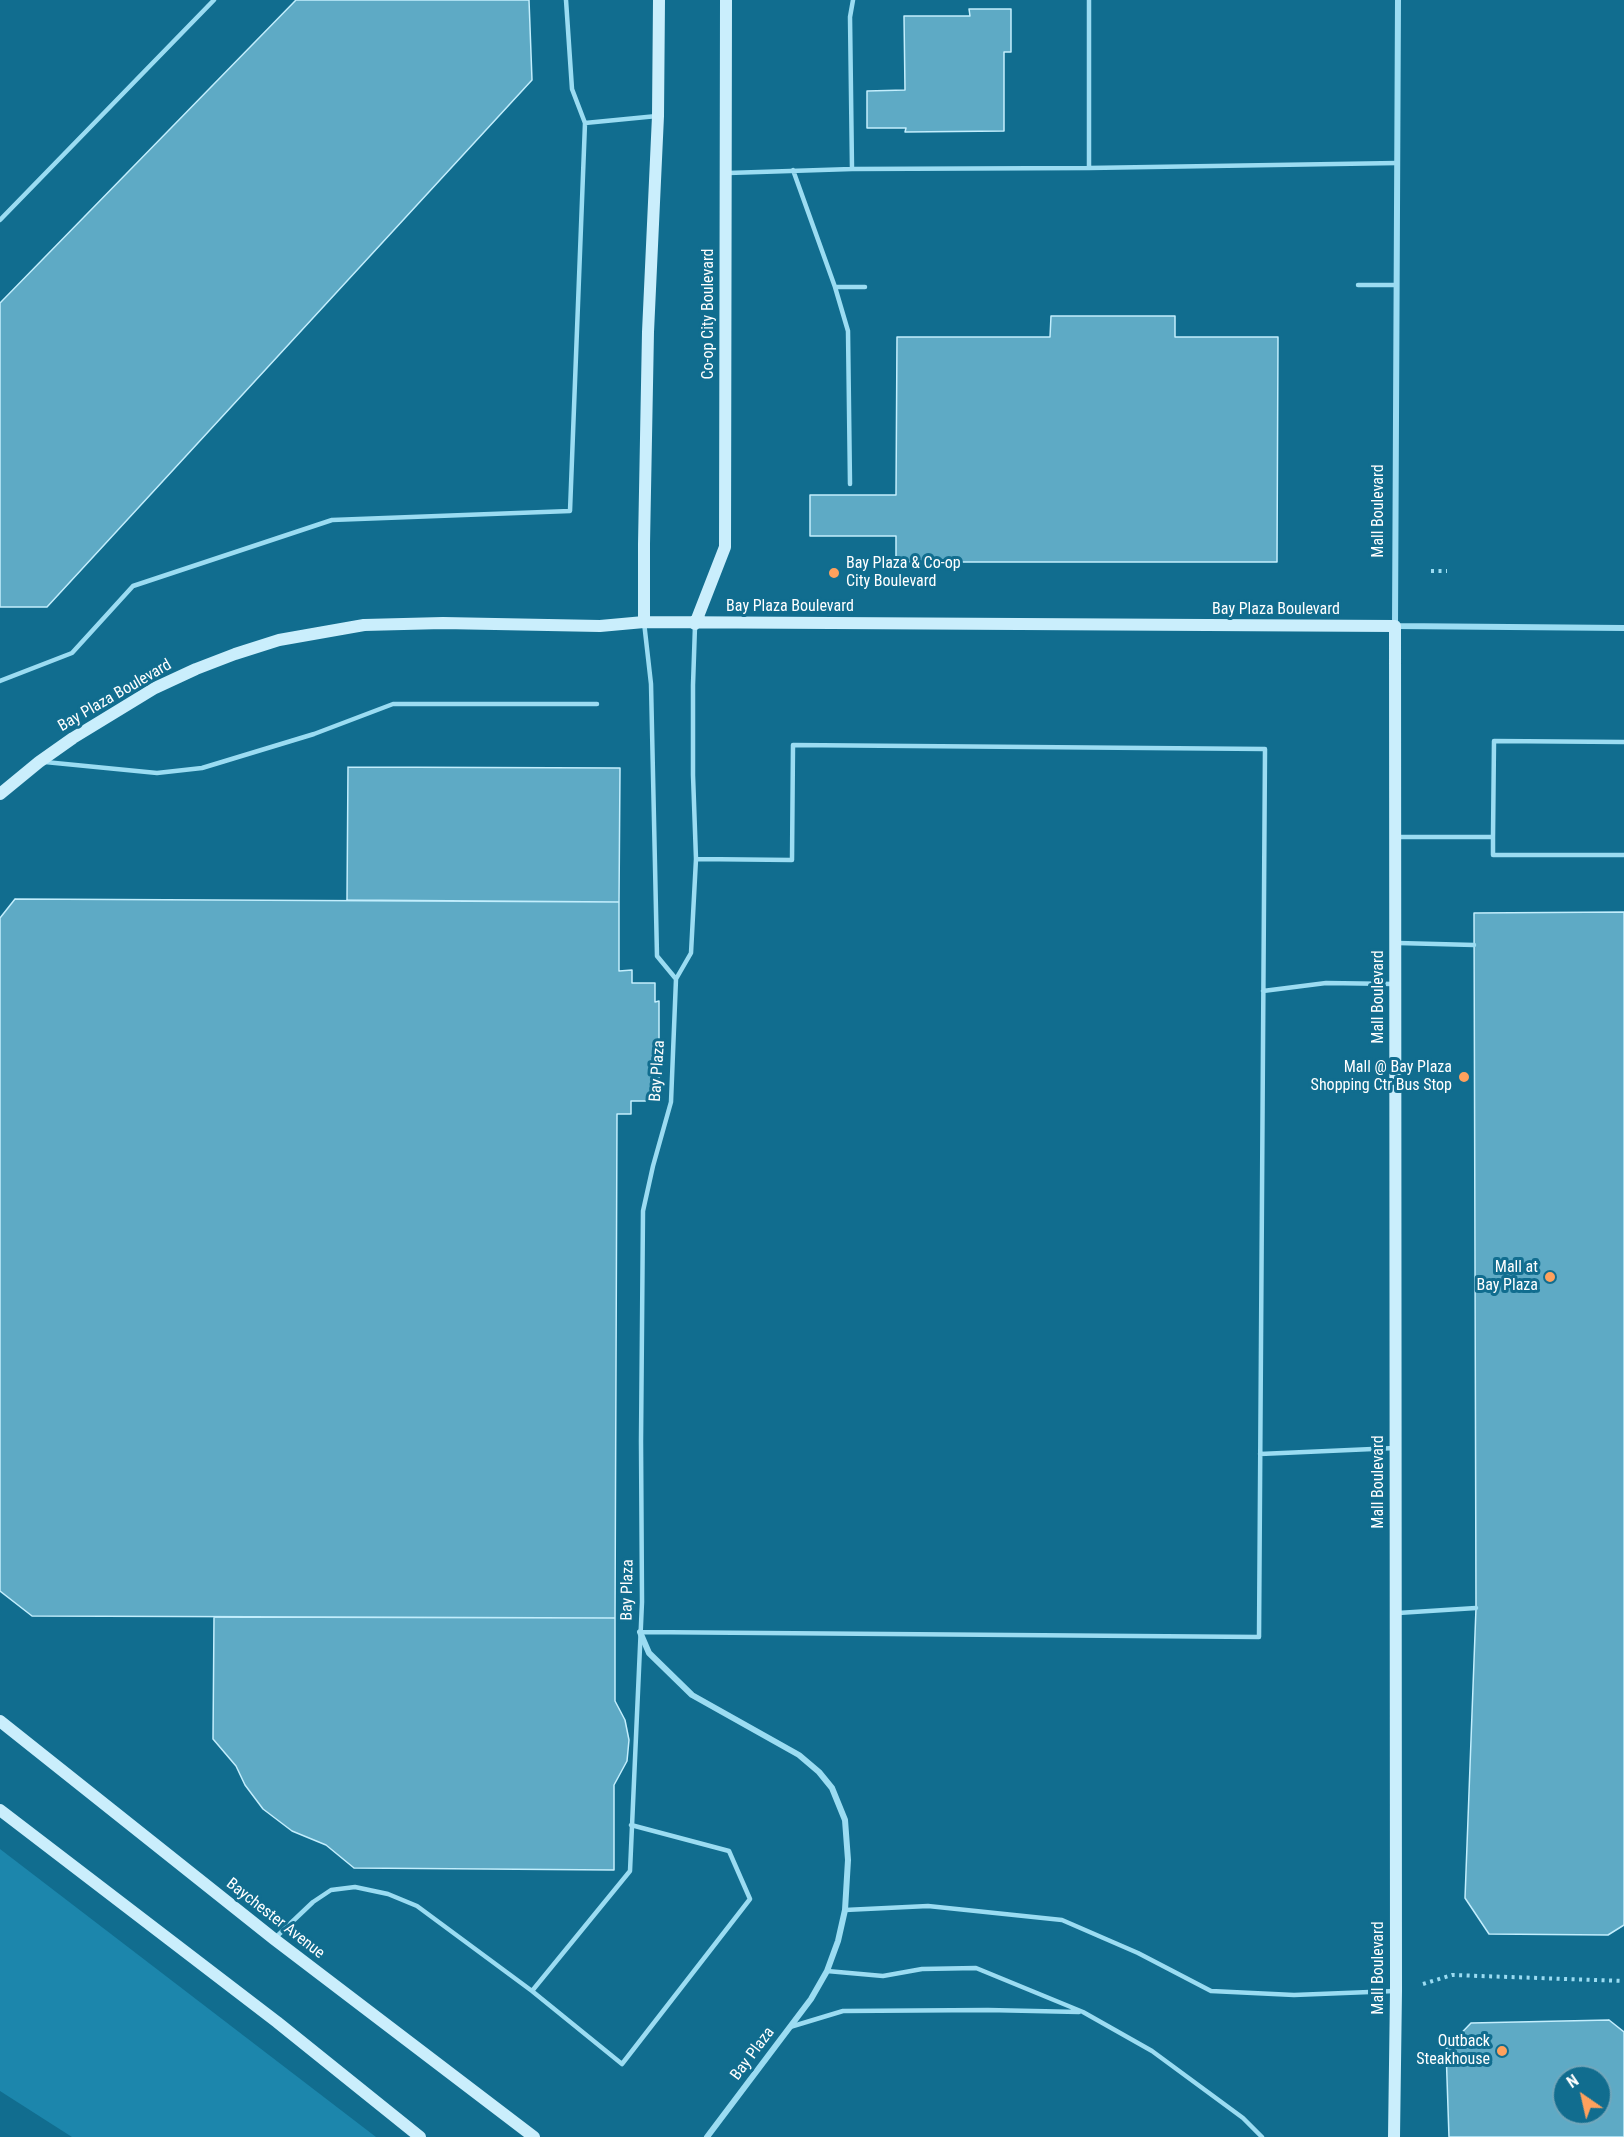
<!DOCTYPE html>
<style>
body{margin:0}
#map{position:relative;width:1624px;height:2137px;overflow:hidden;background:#116d8f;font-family:"Roboto Condensed",sans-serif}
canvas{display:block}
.north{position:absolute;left:1552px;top:2065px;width:60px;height:60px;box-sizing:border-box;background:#116d8f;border:2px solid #70a7bc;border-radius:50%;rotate:326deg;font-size:16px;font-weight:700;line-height:24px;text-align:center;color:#fff}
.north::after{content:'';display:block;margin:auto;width:21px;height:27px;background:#ffa15d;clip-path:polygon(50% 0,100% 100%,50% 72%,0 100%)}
</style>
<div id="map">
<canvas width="1624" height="2137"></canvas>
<div class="north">N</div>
</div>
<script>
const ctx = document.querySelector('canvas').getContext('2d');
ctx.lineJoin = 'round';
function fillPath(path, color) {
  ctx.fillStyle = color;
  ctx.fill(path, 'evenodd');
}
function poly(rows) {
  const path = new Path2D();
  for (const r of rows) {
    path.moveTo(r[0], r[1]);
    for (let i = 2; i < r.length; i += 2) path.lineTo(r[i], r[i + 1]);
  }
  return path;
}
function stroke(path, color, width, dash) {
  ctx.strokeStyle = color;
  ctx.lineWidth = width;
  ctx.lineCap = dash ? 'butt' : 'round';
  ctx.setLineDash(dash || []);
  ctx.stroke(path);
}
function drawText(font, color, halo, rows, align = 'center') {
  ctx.font = font + ' "Roboto Condensed",sans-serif';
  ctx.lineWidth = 6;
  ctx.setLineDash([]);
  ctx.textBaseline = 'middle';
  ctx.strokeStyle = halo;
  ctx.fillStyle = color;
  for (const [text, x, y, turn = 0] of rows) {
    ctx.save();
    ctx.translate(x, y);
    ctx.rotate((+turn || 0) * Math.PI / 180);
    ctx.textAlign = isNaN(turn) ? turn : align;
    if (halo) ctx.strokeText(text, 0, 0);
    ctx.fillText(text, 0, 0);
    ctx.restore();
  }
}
fillPath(poly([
 [0,1849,376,2137,72,2137,0,2091]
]), '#1c86ac');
const building = poly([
 [296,0,529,0,532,80,47,607,0,607,0,303,296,0],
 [969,9,1011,9,1011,52,1004,52,1004,131,905,132,906,128,867,128,867,91,905,90,904,16,970,16,969,9],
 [1051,316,1175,316,1175,337,1278,337,1277,562,896,562,896,536,810,536,810,495,896,495,897,337,1050,337,1051,316],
 [348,767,620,768,619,902,347,900,348,767],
 [15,899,619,902,619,971,632,970,632,983,655,983,655,1002,659,1001,659,1084,655,1084,654,1101,631,1101,631,1114,617,1114,615,1618,32,1616,0,1591,0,918,15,899],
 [1624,912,1624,1925,1608,1935,1489,1934,1465,1898,1476,1608,1474,913,1624,912],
 [214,1617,615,1618,615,1701,625,1720,629,1740,627,1761,614,1785,614,1870,354,1868,326,1845,292,1831,263,1809,245,1785,236,1766,213,1739,214,1617],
 [1609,2020,1624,2032,1624,2137,1449,2137,1446,2049,1471,2023,1609,2020],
 [1564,2077,1600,2077,1600,2113,1564,2113,1564,2077]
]);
fillPath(building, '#5eaac5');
stroke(building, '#c3eefd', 1.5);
stroke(poly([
 [1431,571,1447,571],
 [1423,1984,1452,1975,1624,1981]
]), '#9bdcf2', 4, [3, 4.5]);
stroke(poly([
 [585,123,657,116],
 [1089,168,1089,0],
 [852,169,850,17,853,0],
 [793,170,835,287,848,331,850,484],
 [728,173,852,169,1089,168,1397,163],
 [0,220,214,0],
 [1358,285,1396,285],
 [835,287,865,287],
 [644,622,651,684,657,956,676,979],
 [0,681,72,653,133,586,332,520,570,511,585,123,572,89,566,0],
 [1624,742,1494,741,1493,837,1493,855,1624,855],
 [45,762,157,773,202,768,314,734,393,704,597,704],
 [1396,837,1493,837],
 [1398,943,1474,945],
 [1263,991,1326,983,1395,984],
 [1260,1454,1395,1448],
 [1398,1613,1476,1608],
 [640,1632,1259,1637,1265,749,793,745,792,860,696,859],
 [845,1910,928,1906,1062,1920,1138,1953,1211,1991,1294,1995,1395,1991],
 [274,1939,313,1902,331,1890,355,1887,388,1894,417,1906,532,1991,622,2064,750,1899,729,1851,631,1825],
 [827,1971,883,1976,922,1969,976,1968,1083,2012,1152,2051,1243,2118,1262,2137],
 [532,1991,630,1871,642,1602,641,1441,643,1211,653,1166,671,1102,676,979,691,953,696,859,693,775,693,685,695,626],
 [790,2027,843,2011,988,2010,1079,2012]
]), '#9bdcf2', 4.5);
stroke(poly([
 [1398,0,1395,626,1624,628],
 [640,1632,649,1653,692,1695,799,1755,819,1772,832,1788,845,1820,848,1860,845,1910,838,1941,827,1971,811,1999,707,2137]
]), '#9bdcf2', 6);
stroke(poly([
 [644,622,644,544,648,332,658,116,659,0],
 [695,624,725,547,726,0],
 [0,794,39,762,73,738,155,688,196,669,235,654,279,640,364,625,443,623,600,626,644,622,1395,626,1396,1991,1394,2137],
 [0,1721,274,1939,534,2137],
 [0,1810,277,2022,420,2137]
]), '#caeefc', 12);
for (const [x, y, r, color] of [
 [834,573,6,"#ffa15d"],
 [1464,1077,6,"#ffa15d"],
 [1550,1277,6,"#ffa15d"],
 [1502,2051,6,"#ffa15d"]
]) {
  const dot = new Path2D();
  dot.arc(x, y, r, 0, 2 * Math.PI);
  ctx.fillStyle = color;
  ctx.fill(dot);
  stroke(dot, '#116d8f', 2);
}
drawText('16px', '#fff', '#116d8f', [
 ["Co-op City Boulevard",709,314,-90],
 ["Mall Boulevard",1379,511,-90],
 ["Bay Plaza Boulevard",790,607],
 ["Bay Plaza Boulevard",1276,610],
 ["Bay Plaza Boulevard",115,696,-30],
 ["Mall Boulevard",1379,997,-90],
 ["Bay Plaza",658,1071,-86],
 ["Mall Boulevard",1379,1482,-90],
 ["Bay Plaza",628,1590,-89],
 ["Baychester Avenue",275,1919,38],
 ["Mall Boulevard",1379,1968,-90],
 ["Bay Plaza",753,2054,-53]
]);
drawText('16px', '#fff', '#116d8f', [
 ["Bay Plaza & Co-op",846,564,"left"],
 ["City Boulevard",846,582,"left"],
 ["Mall @ Bay Plaza",1452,1068],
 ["Shopping Ctr Bus Stop",1452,1086],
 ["Mall at",1538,1268],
 ["Bay Plaza",1538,1286],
 ["Outback",1490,2042],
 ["Steakhouse",1490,2060]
], 'right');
</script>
